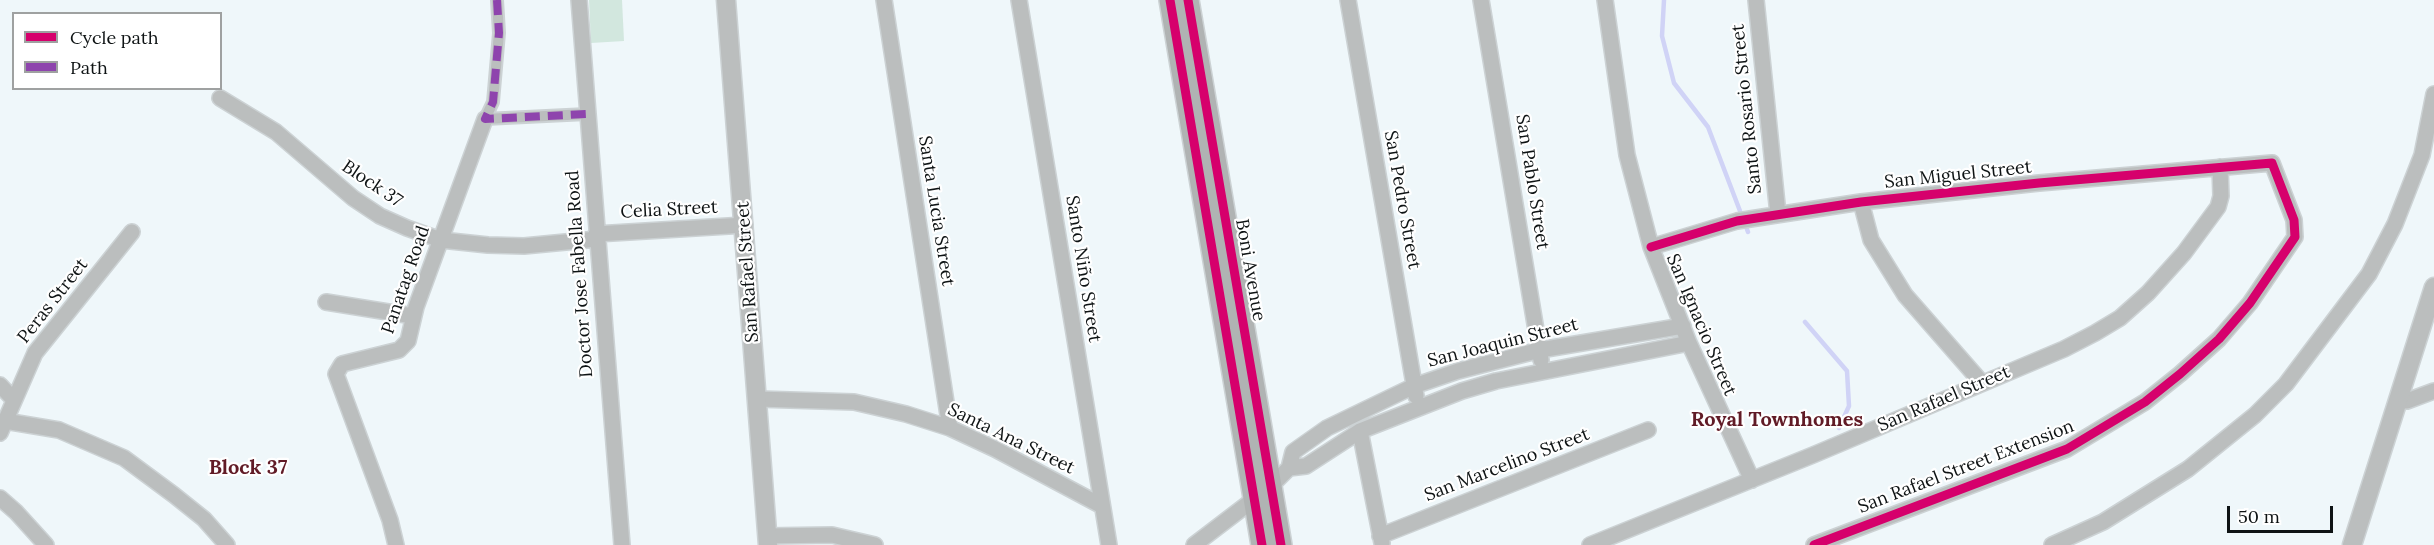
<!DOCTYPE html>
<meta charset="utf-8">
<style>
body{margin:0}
#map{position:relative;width:2434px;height:545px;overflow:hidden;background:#eff7fa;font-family:Lora,serif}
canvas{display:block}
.legend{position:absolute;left:12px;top:12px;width:210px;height:78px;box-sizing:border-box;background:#fff;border:2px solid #9fa1a1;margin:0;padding:8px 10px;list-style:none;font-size:18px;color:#0e1314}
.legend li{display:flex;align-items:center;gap:12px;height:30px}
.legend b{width:30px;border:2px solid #9fa1a1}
.scale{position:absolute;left:2227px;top:506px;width:106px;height:27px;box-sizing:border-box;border:3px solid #0e1314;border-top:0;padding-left:8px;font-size:18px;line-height:21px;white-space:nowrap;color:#0e1314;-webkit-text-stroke:4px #fff;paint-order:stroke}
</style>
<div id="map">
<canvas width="2434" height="545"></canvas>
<ul class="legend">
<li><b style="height:8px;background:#d6006c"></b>Cycle path</li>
<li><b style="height:8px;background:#8e44ad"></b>Path</li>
</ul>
<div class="scale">50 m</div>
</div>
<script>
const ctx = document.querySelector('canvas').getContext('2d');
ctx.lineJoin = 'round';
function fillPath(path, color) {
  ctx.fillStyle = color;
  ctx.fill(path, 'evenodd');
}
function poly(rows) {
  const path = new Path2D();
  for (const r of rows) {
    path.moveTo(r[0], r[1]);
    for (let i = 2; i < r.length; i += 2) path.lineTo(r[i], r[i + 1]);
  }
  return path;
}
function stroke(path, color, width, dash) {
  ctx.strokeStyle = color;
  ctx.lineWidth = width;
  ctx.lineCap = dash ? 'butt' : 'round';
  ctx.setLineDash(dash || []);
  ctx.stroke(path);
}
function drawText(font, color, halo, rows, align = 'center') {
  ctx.font = font + ' Lora,serif';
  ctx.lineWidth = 4.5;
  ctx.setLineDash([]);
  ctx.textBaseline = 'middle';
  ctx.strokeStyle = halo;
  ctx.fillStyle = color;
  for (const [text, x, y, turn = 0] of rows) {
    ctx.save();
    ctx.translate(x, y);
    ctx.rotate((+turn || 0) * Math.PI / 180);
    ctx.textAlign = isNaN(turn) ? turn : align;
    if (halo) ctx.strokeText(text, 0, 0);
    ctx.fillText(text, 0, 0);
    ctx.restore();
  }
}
fillPath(poly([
 [589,0,622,0,624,41,591,43]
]), '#d2e7de');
stroke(poly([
 [1664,0,1662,36,1674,83,1708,127,1748,232],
 [1805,322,1847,371,1849,406,1839,428]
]), '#d0d3f6', 4.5);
const pedestrian = poly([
 [497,0,499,33,493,102,485,119,587,114]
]);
const minor = poly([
 [579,0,622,545],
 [884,0,950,428],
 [1019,0,1109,545],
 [1348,0,1416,396],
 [1481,0,1541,360],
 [1605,0,1627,155,1651,247,1689,343,1752,480],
 [1756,0,1778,214],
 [220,98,276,132,353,198,380,216,407,228,441,240,488,245,524,246,597,239],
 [1861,202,1871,240,1905,295,1982,383],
 [596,234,745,225],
 [1651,247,1737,221,1861,202,2039,183,2272,163,2294,220,2295,237,2250,303,2219,339,2180,374,2145,402,2067,449,1814,545],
 [326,302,413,316],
 [0,385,13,399],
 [758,399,854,402,906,414,950,428,995,449,1102,506],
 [2398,400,2407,401,2434,391],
 [5,421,59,430,124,458,174,495,204,519,227,545],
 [1360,431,1382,543],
 [0,433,35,353,132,232],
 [1289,468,1306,466,1360,431,1462,391,1496,381,1689,343],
 [0,498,16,512,46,545],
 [767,536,832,535,875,545],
 [1380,536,1648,430],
 [396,545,390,520,336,374,342,364,399,350,408,341,416,307,485,119],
 [1194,545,1270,487,1289,468,1293,452,1327,428,1414,386,1458,371,1540,350,1683,326],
 [1590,545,1813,455,2064,349,2095,333,2120,318,2148,293,2184,253,2218,207,2221,196,2220,167],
 [2052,545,2103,522,2188,469,2255,415,2286,384,2369,274,2395,224,2422,155,2434,94]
]);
const tertiary = poly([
 [726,0,768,545],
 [2352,545,2434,287]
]);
const secondary = poly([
 [1170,0,1262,545],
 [1188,0,1281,545]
]);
stroke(pedestrian, '#ccd2d4', 14);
stroke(minor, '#ccd2d4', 18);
stroke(tertiary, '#ccd2d4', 21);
stroke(secondary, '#ccd2d4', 24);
stroke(pedestrian, '#bbbebe', 10);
stroke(minor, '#bbbebe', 15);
stroke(tertiary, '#bbbebe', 18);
stroke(secondary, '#b0b3b3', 21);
stroke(poly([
 [497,0,499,33,493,102,485,119,587,114]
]), '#8e44ad', 8, [15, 8]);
stroke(poly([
 [1170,0,1262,545],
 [1188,0,1281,545],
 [1651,247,1737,221,1861,202,2039,183,2272,163,2294,220,2295,237,2250,303,2219,339,2180,374,2145,402,2067,449,1814,545]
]), '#d6006c', 9);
drawText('18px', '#0e1314', '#fff', [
 ["Santo Rosario Street",1747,109,-96],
 ["San Miguel Street",1958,175,-6],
 ["San Pablo Street",1532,182,81],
 ["Block 37",372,184,34],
 ["San Pedro Street",1402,200,80],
 ["Celia Street",669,210,-3],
 ["Santa Lucia Street",936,211,81],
 ["Santo Niño Street",1083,269,81],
 ["Boni Avenue",1250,270,80],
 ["San Rafael Street",748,272,-94],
 ["Doctor Jose Fabella Road",580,274,-94],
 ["Panatag Road",406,280,-71],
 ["Peras Street",53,301,-52],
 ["San Ignacio Street",1701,325,67],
 ["San Joaquin Street",1503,343,-14],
 ["San Rafael Street",1944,399,-23],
 ["Santa Ana Street",1011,439,26],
 ["San Marcelino Street",1507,465,-21],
 ["San Rafael Street Extension",1966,467,-21]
]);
drawText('bold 20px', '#611b26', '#fff', [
 ["Royal Townhomes",1777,420],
 ["Block 37",248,468]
]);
</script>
